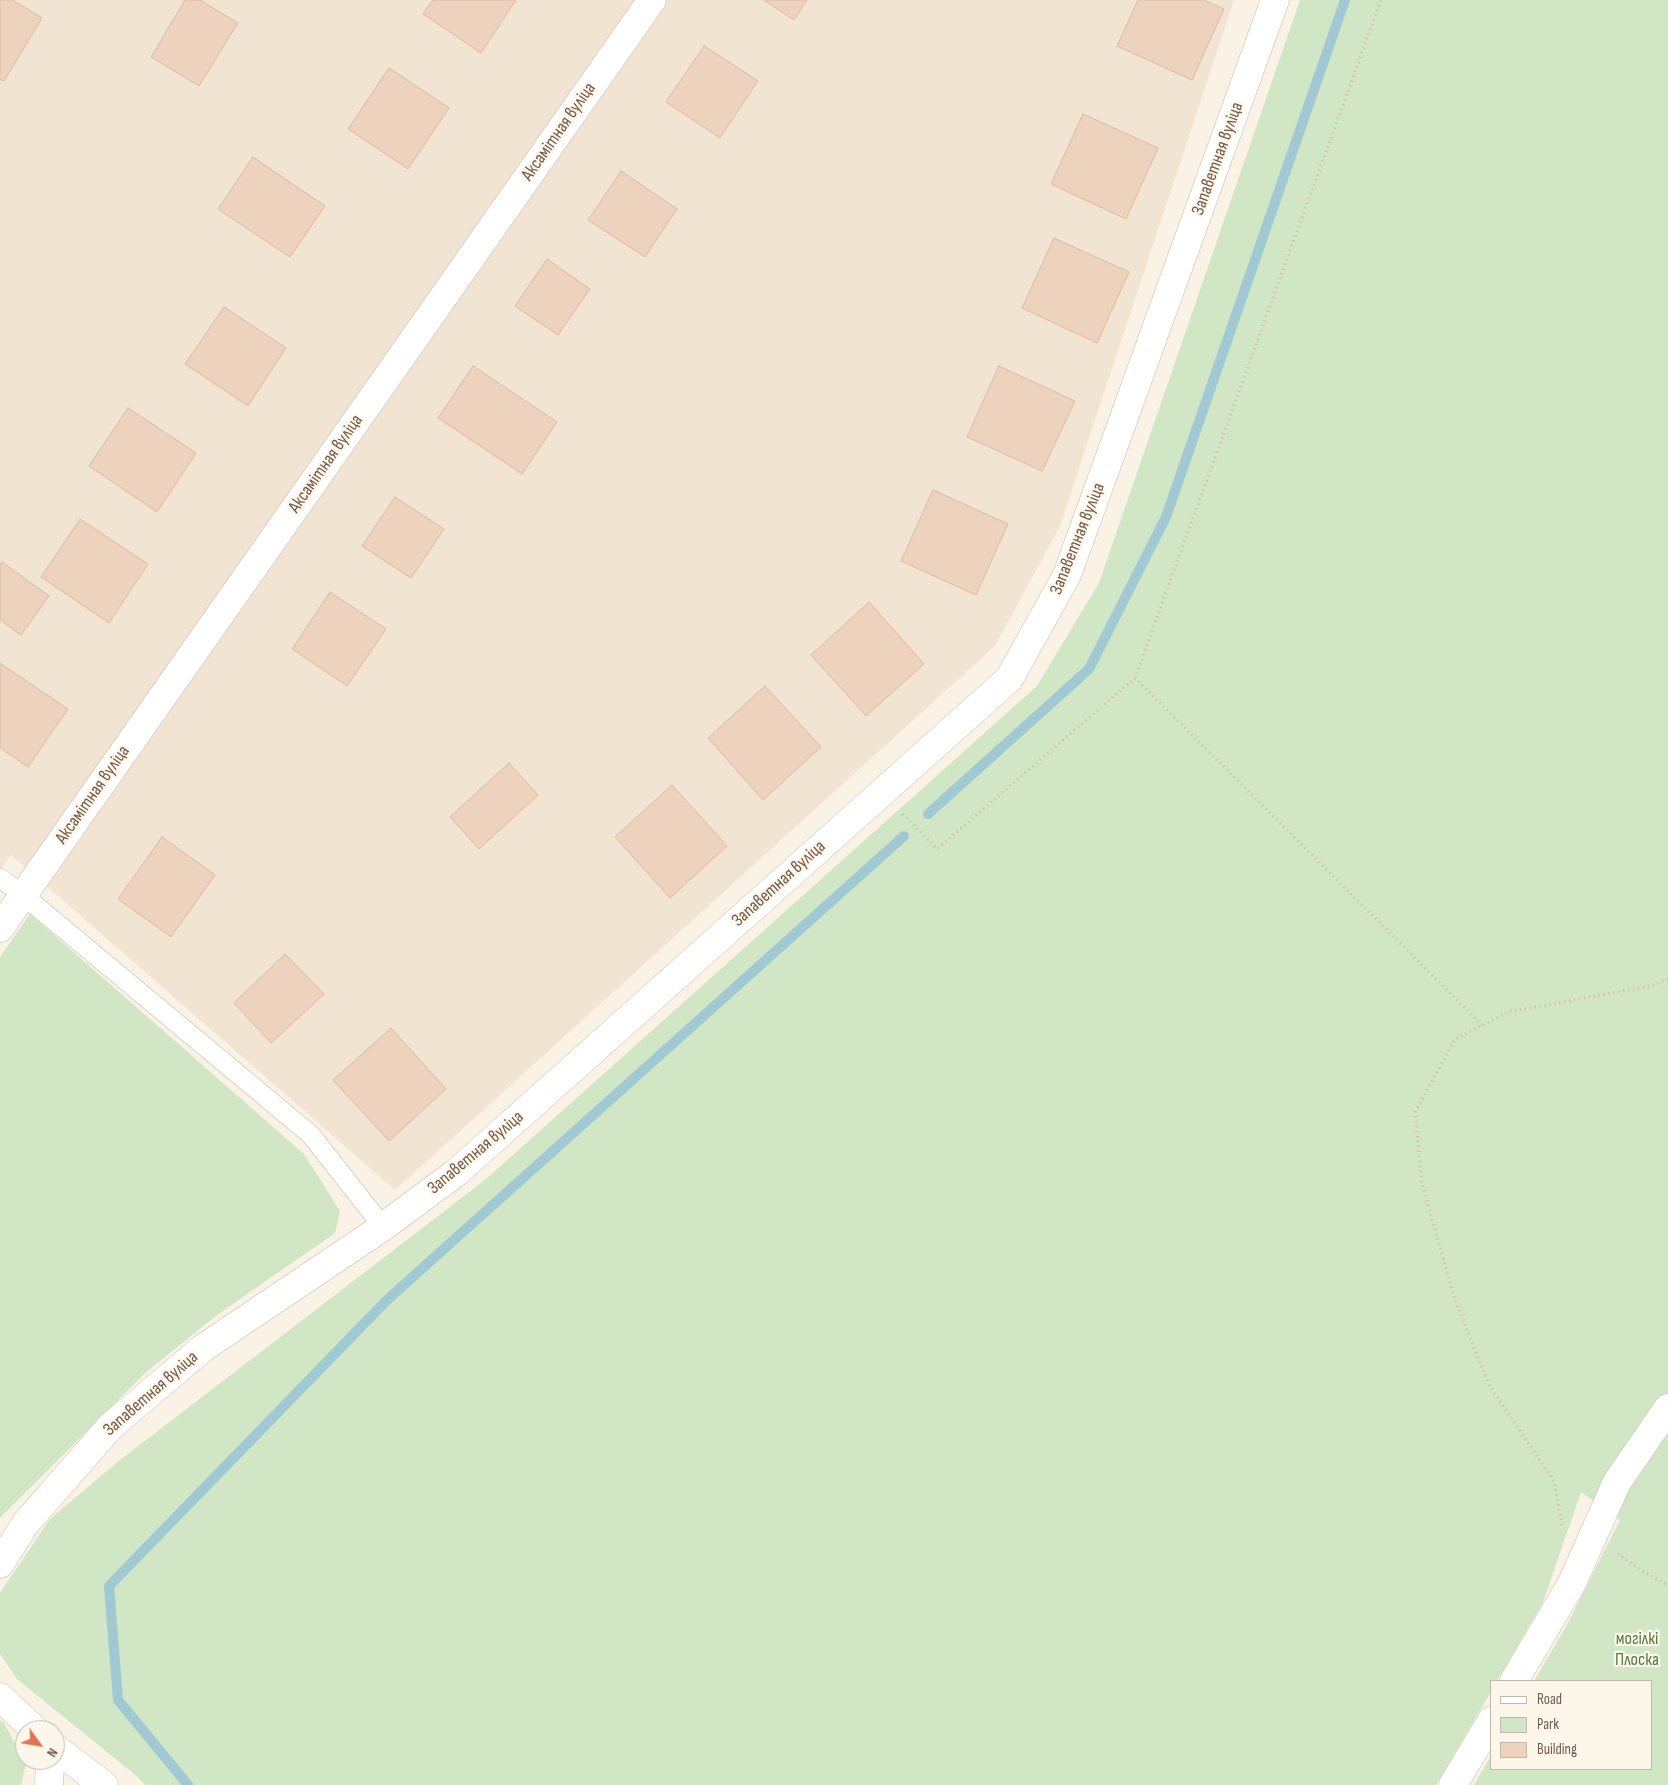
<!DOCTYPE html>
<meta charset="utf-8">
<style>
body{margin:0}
#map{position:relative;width:1668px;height:1785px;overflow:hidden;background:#faf2e4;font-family:"Sofia Sans Condensed",sans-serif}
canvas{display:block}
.legend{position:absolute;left:1490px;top:1680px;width:162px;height:90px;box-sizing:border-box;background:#fdf6ea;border:1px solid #c5b8ab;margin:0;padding:6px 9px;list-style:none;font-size:15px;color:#705a4c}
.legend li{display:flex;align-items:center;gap:10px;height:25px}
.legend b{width:25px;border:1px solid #c5b8ab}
.north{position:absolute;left:15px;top:1720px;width:50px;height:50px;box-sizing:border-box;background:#fdf6ea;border:1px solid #c5b8ab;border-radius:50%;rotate:122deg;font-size:14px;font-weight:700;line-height:20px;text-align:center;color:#705a4c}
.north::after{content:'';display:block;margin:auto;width:18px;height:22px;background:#da7652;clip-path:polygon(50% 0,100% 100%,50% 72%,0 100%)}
</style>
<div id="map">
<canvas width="1668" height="1785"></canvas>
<ul class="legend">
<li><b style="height:6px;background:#fff"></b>Road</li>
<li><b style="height:14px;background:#d0e6c4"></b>Park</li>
<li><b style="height:14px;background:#edd2be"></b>Building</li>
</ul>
<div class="north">N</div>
</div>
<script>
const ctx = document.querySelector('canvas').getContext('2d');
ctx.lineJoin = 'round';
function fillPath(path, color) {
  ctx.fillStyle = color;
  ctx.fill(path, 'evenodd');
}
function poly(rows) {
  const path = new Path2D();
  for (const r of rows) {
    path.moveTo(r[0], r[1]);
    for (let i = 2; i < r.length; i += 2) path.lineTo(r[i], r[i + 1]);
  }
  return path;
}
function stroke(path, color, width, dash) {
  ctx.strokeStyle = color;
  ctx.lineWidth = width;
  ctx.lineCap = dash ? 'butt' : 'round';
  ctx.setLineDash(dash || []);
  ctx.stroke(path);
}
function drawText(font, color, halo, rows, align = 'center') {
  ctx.font = font + ' "Sofia Sans Condensed",sans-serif';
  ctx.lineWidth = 4.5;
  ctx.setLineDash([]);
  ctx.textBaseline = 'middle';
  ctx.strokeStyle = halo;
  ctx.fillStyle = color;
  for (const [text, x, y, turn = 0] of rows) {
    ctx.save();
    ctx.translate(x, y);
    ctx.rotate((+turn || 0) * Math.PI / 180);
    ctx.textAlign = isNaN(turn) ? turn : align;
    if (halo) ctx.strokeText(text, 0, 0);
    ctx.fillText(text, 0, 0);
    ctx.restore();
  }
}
fillPath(poly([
 [0,0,1234,0,1060,526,995,646,395,1190,11,855,0,871]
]), '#f1e4d3');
fillPath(poly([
 [1300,0,1668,0,1668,1785,1474,1785,1492,1754,1492,1769,1652,1769,1652,1681,1534,1681,1568,1623,1620,1520,1581,1492,1543,1602,1497,1681,1492,1681,1492,1690,1436,1785,145,1785,139,1778,17,1679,0,1654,0,1593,50,1519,120,1460,485,1180,1037,686,1099,583],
 [30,914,304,1154,340,1211,335,1233,217,1315,145,1373,0,1518,0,957],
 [0,1720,4,1723,26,1764,21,1785,0,1785]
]), '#d0e6c4');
stroke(poly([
 [928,814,1089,669,1166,517,1345,0],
 [188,1785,118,1700,109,1586,387,1300,904,836]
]), '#a1c9d3', 10);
const building = poly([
 [0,0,13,0,42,18,4,81,0,79,0,0],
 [185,0,200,0,238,23,199,86,151,57,185,0],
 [433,0,516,0,481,53,423,14,433,0],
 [764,0,807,0,794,20,764,0],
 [1138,0,1204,0,1224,9,1192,80,1117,46,1138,0],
 [704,46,758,81,720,138,666,102,704,46],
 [389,68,449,108,408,169,348,129,389,68],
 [1083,114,1158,148,1126,219,1051,184,1083,114],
 [253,157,325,206,290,257,218,209,253,157],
 [621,171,677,209,645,257,588,220,621,171],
 [1054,238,1129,272,1097,343,1022,308,1054,238],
 [547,259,590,289,558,335,515,306,547,259],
 [224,307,286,348,248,406,185,364,224,307],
 [473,366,557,422,522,474,438,418,473,366],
 [999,366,1075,401,1042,471,967,437,999,366],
 [128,408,196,453,157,512,89,466,128,408],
 [933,490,1008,524,976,595,901,561,933,490],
 [395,497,444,529,411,578,362,546,395,497],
 [80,519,148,564,109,623,41,577,80,519],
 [2,562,49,596,21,635,0,620,0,564,2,562],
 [330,592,386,629,347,686,292,649,330,592],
 [869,602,924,664,866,716,811,655,869,602],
 [0,663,68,709,28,767,0,748,0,663],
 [765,686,821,747,763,800,708,738,765,686],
 [509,763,538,795,479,849,450,817,509,763],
 [672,785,727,846,670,898,615,837,672,785],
 [162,837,215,875,171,937,118,899,162,837],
 [285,954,324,994,271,1043,234,1003,285,954],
 [391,1028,446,1089,389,1141,333,1080,391,1028]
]);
fillPath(building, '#edd2be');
stroke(building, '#deba9f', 1);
const service = poly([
 [0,878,23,895,311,1135,383,1227]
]);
const minor = poly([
 [0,928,652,0],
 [0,1564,26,1523,111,1426,203,1348,383,1227,457,1172,1009,679,1067,575,1275,0],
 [1514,1681,1572,1583,1617,1482,1668,1408],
 [0,1697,35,1730],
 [55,1748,104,1785],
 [49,1785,50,1760],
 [1453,1785,1492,1720]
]);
stroke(service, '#cabaab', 20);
stroke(minor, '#cabaab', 29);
stroke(poly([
 [1135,678,1482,1025],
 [903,814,937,849,1135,678,1381,0],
 [1562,1525,1554,1481,1489,1385,1454,1297,1422,1183,1415,1112,1455,1039,1508,1012,1650,986,1668,979],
 [1618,1554,1644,1572,1668,1585]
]), '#d2b6a1', 3, [1, 4]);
stroke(service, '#fff', 19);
stroke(minor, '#fff', 28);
drawText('18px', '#705a4c', '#fdf6ea', [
 ["Аксамітная вуліца",559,132,-55],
 ["Запаветная вуліца",1218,159,-70],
 ["Аксамітная вуліца",326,464,-55],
 ["Запаветная вуліца",1078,539,-68],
 ["Аксамітная вуліца",93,795,-55],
 ["Запаветная вуліца",779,884,-42],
 ["Запаветная вуліца",476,1153,-40],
 ["Запаветная вуліца",151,1394,-41]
]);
drawText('18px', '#547a48', '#fdf6ea', [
 ["могілкі",1637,1639],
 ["Плоска",1637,1660]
]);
</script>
